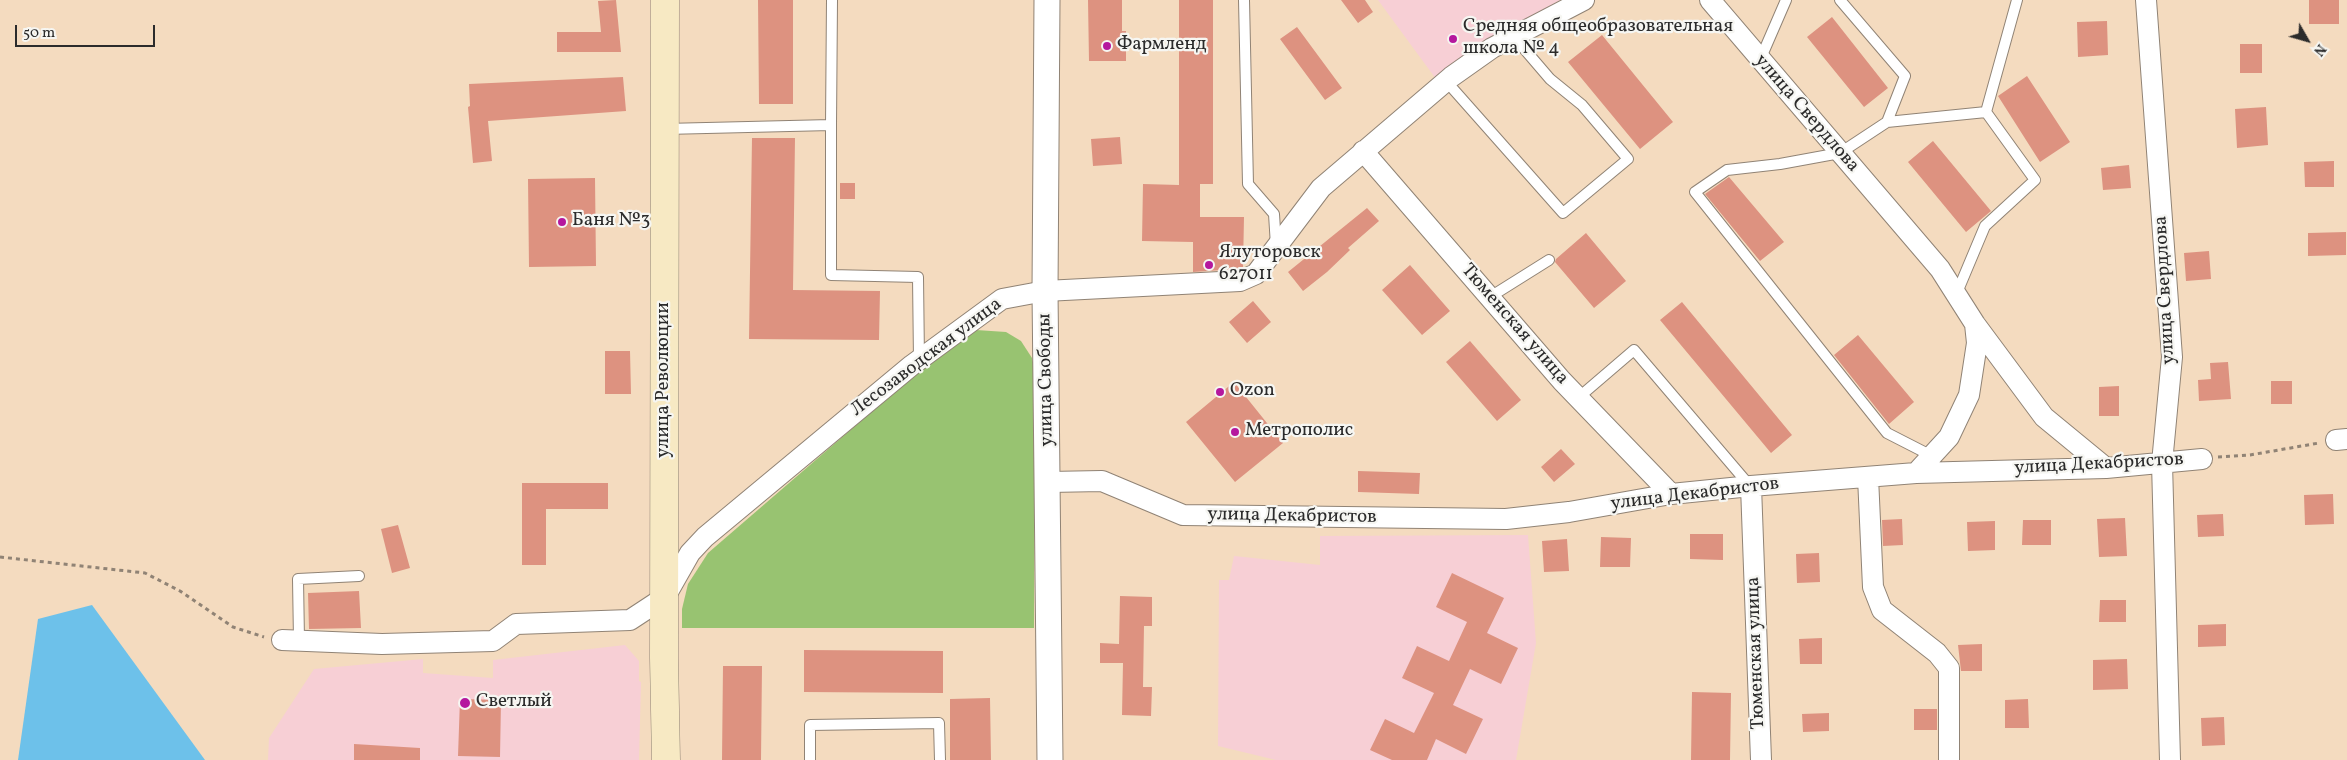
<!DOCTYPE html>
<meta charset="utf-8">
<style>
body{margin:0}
#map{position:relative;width:2347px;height:760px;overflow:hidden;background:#f4dbbf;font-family:Vollkorn,serif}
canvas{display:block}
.north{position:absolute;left:2282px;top:15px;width:50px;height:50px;-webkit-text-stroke:4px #f6f6f2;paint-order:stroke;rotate:128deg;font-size:14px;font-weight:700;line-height:20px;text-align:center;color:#2b2b2b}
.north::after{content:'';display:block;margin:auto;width:18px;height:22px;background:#2b2b2b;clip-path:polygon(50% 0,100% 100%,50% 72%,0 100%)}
.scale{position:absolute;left:15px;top:25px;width:140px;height:22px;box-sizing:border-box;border:2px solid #2b2b2b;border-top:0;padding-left:6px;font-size:15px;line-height:18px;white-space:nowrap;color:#2b2b2b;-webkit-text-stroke:4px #f6f6f2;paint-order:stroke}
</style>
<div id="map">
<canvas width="2347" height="760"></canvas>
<div class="north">N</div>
<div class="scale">50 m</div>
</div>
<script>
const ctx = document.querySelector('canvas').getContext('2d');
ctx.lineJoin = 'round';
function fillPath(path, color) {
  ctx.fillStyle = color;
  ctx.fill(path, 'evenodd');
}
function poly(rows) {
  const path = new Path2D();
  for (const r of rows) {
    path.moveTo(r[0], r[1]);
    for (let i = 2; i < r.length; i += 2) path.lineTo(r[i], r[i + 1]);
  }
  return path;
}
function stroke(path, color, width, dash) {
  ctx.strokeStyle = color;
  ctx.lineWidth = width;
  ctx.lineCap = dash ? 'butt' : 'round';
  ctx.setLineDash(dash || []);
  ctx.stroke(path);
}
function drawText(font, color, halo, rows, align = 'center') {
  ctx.font = font + ' Vollkorn,serif';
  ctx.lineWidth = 4.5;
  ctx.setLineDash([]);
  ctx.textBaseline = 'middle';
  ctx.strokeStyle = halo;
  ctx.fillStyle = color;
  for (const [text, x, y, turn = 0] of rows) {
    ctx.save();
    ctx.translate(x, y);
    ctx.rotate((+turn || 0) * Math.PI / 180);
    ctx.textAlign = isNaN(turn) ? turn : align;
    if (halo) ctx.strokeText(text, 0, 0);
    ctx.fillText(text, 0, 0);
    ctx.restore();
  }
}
fillPath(poly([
 [1378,0,1560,0,1436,79],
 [1528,535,1536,643,1516,760,1276,760,1218,746,1219,580,1229,580,1234,556,1320,565,1320,536],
 [625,645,639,661,639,681,641,682,639,760,268,760,269,738,314,669,423,659,423,673,493,678,493,660]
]), '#f7cfd5');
fillPath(poly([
 [976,330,1006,332,1021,341,1032,358,1035,371,1034,628,682,628,682,609,688,584,708,553,928,363]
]), '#98c371');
fillPath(poly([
 [92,605,205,760,18,760,38,619]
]), '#6dc1ea');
fillPath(poly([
 [616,0,621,52,557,52,557,32,601,32,598,1],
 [758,0,793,0,793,104,759,104],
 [1088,0,1122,0,1122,31,1126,31,1126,61,1089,61],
 [1179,0,1213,0,1213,184,1200,184,1200,217,1244,217,1243,267,1237,269,1193,272,1193,242,1142,241,1143,184,1179,185],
 [1341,0,1365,0,1373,12,1358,23],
 [2309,0,2339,0,2339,24,2309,24],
 [1832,17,1888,88,1864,107,1807,37],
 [2107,21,2108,55,2078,57,2077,22],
 [1297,27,1342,88,1325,100,1280,39],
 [1602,35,1673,122,1640,149,1568,62],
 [2240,44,2262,44,2262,73,2240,73],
 [2027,76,2070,142,2040,162,1998,96],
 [623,77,626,111,488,121,492,161,473,163,468,107,470,106,469,84],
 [2266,107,2268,145,2237,148,2235,109],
 [1120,137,1122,164,1093,166,1091,139],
 [752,138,795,138,793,290,880,291,879,340,749,339],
 [1933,141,1991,211,1966,232,1908,162],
 [2334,161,2334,187,2305,187,2304,162],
 [2129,165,2131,188,2103,190,2101,168],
 [1729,177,1784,242,1760,261,1705,194],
 [595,178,596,266,529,267,528,179],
 [840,183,855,183,855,199,840,199],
 [1367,208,1379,221,1348,248,1350,250,1327,272,1303,291,1288,272],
 [2346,232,2346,255,2308,256,2308,233],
 [1586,233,1626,281,1594,308,1555,262,1556,259],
 [2209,251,2211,279,2186,281,2184,253],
 [1410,265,1450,311,1422,335,1382,290],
 [1253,301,1271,322,1247,343,1229,322],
 [1682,302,1792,435,1771,453,1660,320],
 [1858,335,1914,402,1889,424,1834,355],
 [1470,341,1521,400,1497,421,1446,362],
 [605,351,630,351,631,394,605,394],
 [2228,362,2231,399,2199,401,2198,380,2211,379,2210,363],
 [2271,381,2292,381,2292,404,2271,404],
 [1234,382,1283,443,1235,482,1186,422],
 [2119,386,2119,416,2099,416,2099,387],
 [1561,449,1575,464,1554,482,1541,467],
 [1358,471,1420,473,1419,494,1358,492],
 [522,483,608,483,608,509,546,509,546,565,522,565],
 [2333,494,2334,524,2305,525,2304,495],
 [2223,514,2224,536,2198,537,2197,515],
 [2125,518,2127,556,2099,557,2097,519],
 [1902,519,1903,545,1883,546,1882,520],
 [2023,520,2051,520,2051,545,2022,545],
 [1995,521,1995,550,1968,551,1967,522],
 [398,525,410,568,392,573,381,529],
 [1690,534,1723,534,1723,560,1690,559],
 [1601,537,1631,538,1630,567,1600,567],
 [1567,539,1569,571,1544,572,1542,541],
 [1819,553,1820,582,1797,583,1796,554],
 [1452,573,1504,598,1487,633,1518,648,1501,684,1470,669,1453,705,1483,719,1466,754,1436,739,1427,760,1392,760,1370,750,1385,719,1414,733,1434,693,1402,678,1417,646,1449,661,1467,622,1436,607],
 [359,591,361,628,309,629,308,593],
 [1120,596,1152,597,1152,626,1144,626,1143,687,1152,687,1151,716,1122,715,1123,663,1100,663,1100,643,1119,644],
 [2100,600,2126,600,2126,622,2099,622],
 [2226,624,2226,646,2198,647,2198,625],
 [1822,638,1822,664,1800,664,1799,639],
 [1982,644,1982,671,1961,671,1958,645],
 [804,650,943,651,943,693,804,692],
 [2127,659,2128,689,2093,690,2093,660],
 [723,666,762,666,761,760,722,760],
 [1692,692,1731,693,1730,760,1691,760],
 [990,698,991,760,950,760,950,699],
 [460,699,501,700,500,757,458,756],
 [2028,699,2029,728,2005,728,2005,700],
 [1914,709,1937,709,1937,730,1914,730],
 [1829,713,1829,731,1803,732,1802,714],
 [2224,717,2225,745,2202,746,2201,718],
 [354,744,420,748,420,760,354,760]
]), '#dd9280');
const service = poly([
 [1244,0,1248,184,1274,214,1276,246],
 [1840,0,1905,76,1887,122],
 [1760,60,1786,0],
 [1446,81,1563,213,1628,159,1582,105,1550,79,1514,37],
 [1986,112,2017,0],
 [831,125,832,0],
 [665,129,831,125,831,275,918,277,919,360],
 [1490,297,1549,260],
 [1578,398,1634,350,1750,486],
 [1932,456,1887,433,1695,192,1727,170,1780,164,1840,153,1887,122,1986,112,2035,180,1985,226,1956,295],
 [299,640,298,579,359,576],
 [810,760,810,725,939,723,940,760]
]);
const minor = poly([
 [1710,0,1940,269,1975,324,2044,417,2106,468],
 [2146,0,2172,357,2162,463,2170,760],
 [1363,151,1562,381,1671,494],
 [2336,440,2347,439],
 [1916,473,1949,437,1969,395,1977,343,1975,324],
 [1868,477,1873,587,1882,610,1937,653,1949,668,1949,760],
 [1049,482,1102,481,1183,515,1506,519,1569,512,1671,494,1751,486,1916,473,2106,468,2202,459],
 [1751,486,1761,760],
 [282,640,382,644,493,641,516,624,630,620,665,597,690,553,705,537,912,365,1002,299,1045,291,1240,281,1256,274,1321,188,1451,77,1492,48,1584,0]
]);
const tertiary = poly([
 [1047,0,1045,291,1050,760]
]);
const secondary = poly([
 [665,0,664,658,666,760]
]);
stroke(service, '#908375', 12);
stroke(minor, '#908375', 22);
stroke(tertiary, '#908375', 27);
stroke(secondary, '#908375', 29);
stroke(poly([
 [2218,457,2250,455,2319,443],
 [0,557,145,573,180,591,233,627,264,637]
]), '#908375', 3, [4, 4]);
stroke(service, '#fff', 10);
stroke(minor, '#fff', 20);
stroke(tertiary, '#fff', 25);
stroke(secondary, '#f7e9c3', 28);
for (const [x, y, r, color] of [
 [1453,39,5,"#b5179e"],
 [1107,46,5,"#b5179e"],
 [562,222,5,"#b5179e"],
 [1209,265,5,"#b5179e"],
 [1220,392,5,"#b5179e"],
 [1235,432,5,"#b5179e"],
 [465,703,6,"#b5179e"]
]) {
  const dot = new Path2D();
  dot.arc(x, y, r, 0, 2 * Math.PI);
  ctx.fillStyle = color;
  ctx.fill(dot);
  stroke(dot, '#f6f6f2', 2);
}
drawText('19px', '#2b2b2b', '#f6f6f2', [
 ["Средняя общеобразовательная",1463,28],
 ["школа № 4",1463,50],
 ["Фармленд",1117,46],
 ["Баня №3",572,222],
 ["Ялуторовск",1219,254],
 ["627011",1219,276],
 ["Ozon",1230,392],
 ["Метрополис",1245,432],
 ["Светлый",476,703]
], 'left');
drawText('19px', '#2b2b2b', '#f6f6f2', [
 ["улица Свердлова",1806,114,49],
 ["улица Свердлова",2166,290,-93],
 ["Тюменская улица",1514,325,49],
 ["Лесозаводская улица",927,358,-37],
 ["улица Революции",665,380,-90],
 ["улица Свободы",1047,380,-91],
 ["улица Декабристов",2099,465,-3],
 ["улица Декабристов",1695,495,-7],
 ["улица Декабристов",1292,517,1],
 ["Тюменская улица",1757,653,-92]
]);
</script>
